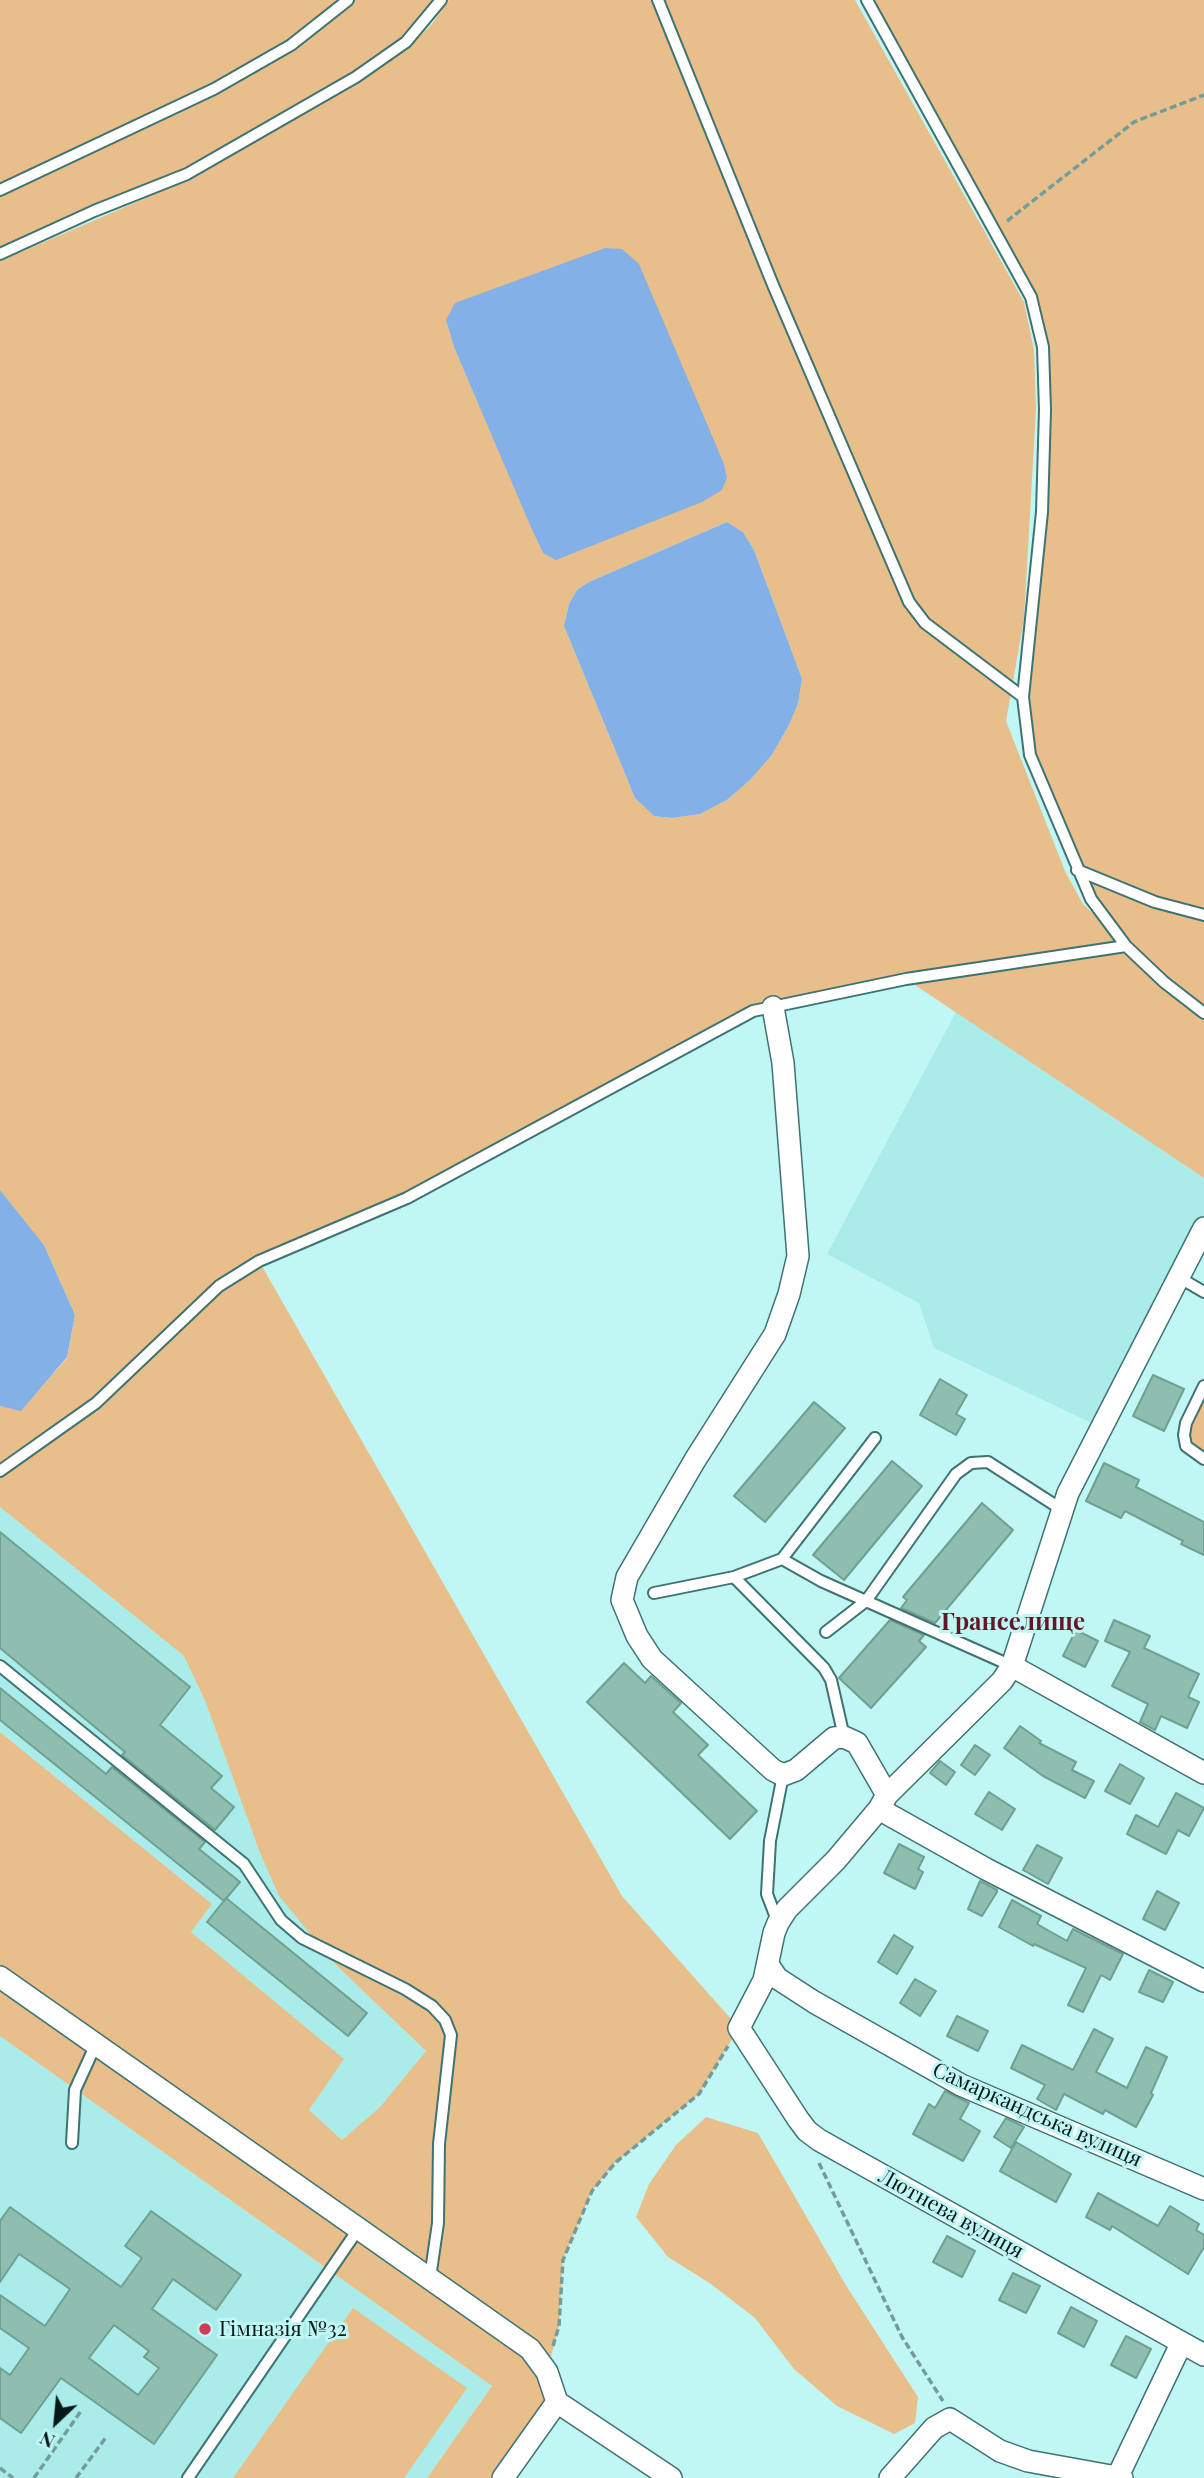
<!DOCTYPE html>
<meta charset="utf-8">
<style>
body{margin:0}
#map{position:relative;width:1204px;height:2478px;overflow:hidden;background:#c0f7f5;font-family:"Playfair Display",serif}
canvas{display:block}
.north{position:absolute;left:21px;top:2387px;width:70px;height:70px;-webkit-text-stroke:5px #c0f7f5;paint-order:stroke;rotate:206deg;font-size:19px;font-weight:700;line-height:28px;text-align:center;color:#041918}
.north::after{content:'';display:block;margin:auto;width:24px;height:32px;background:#041918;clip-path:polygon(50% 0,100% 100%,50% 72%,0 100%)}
</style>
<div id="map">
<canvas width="1204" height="2478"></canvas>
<div class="north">N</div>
</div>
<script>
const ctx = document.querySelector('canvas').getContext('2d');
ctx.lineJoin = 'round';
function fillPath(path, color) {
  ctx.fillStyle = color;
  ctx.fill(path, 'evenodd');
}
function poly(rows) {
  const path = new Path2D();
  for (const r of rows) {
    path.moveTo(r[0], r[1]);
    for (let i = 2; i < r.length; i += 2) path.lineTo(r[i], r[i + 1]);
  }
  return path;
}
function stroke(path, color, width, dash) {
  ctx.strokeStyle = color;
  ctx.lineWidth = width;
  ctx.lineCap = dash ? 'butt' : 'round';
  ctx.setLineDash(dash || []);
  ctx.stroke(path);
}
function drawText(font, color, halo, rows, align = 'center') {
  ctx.font = font + ' "Playfair Display",serif';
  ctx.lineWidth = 6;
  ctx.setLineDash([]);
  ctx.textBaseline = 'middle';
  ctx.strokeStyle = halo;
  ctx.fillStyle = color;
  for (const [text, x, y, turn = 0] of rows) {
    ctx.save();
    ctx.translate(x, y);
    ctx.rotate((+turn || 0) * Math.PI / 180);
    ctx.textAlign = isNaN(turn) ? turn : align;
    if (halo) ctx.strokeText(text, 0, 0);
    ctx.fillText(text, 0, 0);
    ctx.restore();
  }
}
fillPath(poly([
 [956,1012,1204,1178,1204,1228,1102,1428,934,1348,919,1303,827,1254],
 [0,1507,184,1656,206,1703,258,1848,335,1964,426,2051,380,2107,342,2140,309,2110,343,2059,191,1932,212,1904,0,1732],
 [0,2036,492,2386,427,2478,0,2478]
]), '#aaecea');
fillPath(poly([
 [0,0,441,0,406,42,187,174,0,254],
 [449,0,855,0,1024,302,1034,350,1036,409,1024,619,1006,721,1065,871,1083,904,1121,941,1091,899,1030,755,1023,697,1042,512,1043,347,1031,297,867,0,1204,0,1204,1178,906,979,753,1011,407,1198,259,1261,622,1896,739,2028,699,2094,615,2163,592,2191,563,2260,559,2326,547,2372,557,2402,503,2478,427,2478,492,2386,0,2036,0,1732,212,1904,191,1932,344,2059,309,2110,342,2140,380,2107,426,2051,335,1964,279,1896,258,1848,206,1703,184,1656,0,1507,0,1406,21,1410,67,1358,75,1315,44,1245,0,1190,0,261,190,179,360,81,410,46,432,24],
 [446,319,543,553,454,347],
 [727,522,743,532,754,550,802,679,798,704,788,727,771,756,750,780,727,800,700,814,672,818,654,816,635,798,564,626,569,604,577,590,589,582],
 [1204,1386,1204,1459,1186,1446,1186,1423],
 [706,2117,758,2133,847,2287,918,2397,915,2423,894,2434,837,2406,794,2369,755,2318,711,2284,668,2257,636,2217,649,2184,676,2145],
 [353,2308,467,2388,404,2478,233,2478]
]), '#e8bf8a');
fillPath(poly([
 [605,248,622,249,639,264,724,464,727,478,722,490,702,502,556,560,543,553,530,525,454,347,446,320,455,303],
 [727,522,743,532,754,550,802,679,798,704,788,727,771,756,750,780,727,800,700,814,672,818,654,816,635,798,564,626,569,604,577,590,589,582],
 [0,1190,44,1245,75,1315,67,1357,21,1411,0,1406]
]), '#83b0e6');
const building = poly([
 [1153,1375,1184,1389,1164,1431,1133,1416,1153,1375],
 [940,1379,967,1395,956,1414,965,1419,956,1435,920,1415,940,1379],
 [814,1402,845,1428,765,1522,734,1496,814,1402],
 [892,1461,922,1486,844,1580,813,1555,892,1461],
 [1104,1463,1139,1480,1136,1487,1204,1522,1204,1555,1181,1544,1183,1541,1125,1511,1121,1518,1086,1501,1104,1463],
 [982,1503,1013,1530,935,1623,901,1608,907,1600,903,1597,982,1503],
 [0,1532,190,1687,160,1725,222,1776,211,1788,234,1807,215,1830,122,1755,125,1752,0,1648,0,1532],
 [890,1620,924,1635,919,1641,926,1647,871,1708,839,1678,890,1620],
 [1114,1620,1150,1636,1144,1648,1199,1674,1188,1697,1199,1702,1187,1728,1161,1716,1155,1730,1140,1722,1148,1704,1112,1686,1130,1652,1105,1641,1114,1620],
 [1076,1630,1098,1641,1085,1667,1063,1656,1076,1630],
 [624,1663,645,1683,651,1676,681,1703,673,1712,708,1745,698,1755,757,1811,730,1839,587,1702,624,1663],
 [0,1688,106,1774,112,1767,205,1842,199,1849,240,1882,224,1901,0,1720,0,1688],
 [1020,1726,1041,1741,1039,1743,1076,1762,1072,1770,1094,1781,1085,1798,1043,1776,1004,1748,1020,1726],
 [975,1745,990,1755,975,1775,961,1765,975,1745],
 [940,1761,955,1772,946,1785,930,1773,940,1761],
 [1120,1764,1144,1778,1130,1804,1105,1791,1120,1764],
 [989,1792,1015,1809,1002,1830,975,1814,989,1792],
 [1176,1793,1204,1808,1189,1836,1178,1830,1166,1854,1127,1834,1136,1815,1158,1827,1176,1793],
 [899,1844,924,1857,918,1869,923,1872,915,1889,884,1873,899,1844],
 [1037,1845,1062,1858,1048,1884,1023,1870,1037,1845],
 [980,1881,997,1890,997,1892,982,1916,968,1909,980,1881],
 [1157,1891,1179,1903,1165,1930,1143,1919,1157,1891],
 [226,1898,367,2013,348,2036,207,1922,226,1898],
 [1012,1900,1041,1916,1037,1924,1067,1941,1073,1929,1123,1954,1110,1980,1101,1975,1083,2012,1068,2005,1086,1968,1034,1944,1033,1946,999,1927,1012,1900],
 [894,1935,913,1947,897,1974,878,1962,894,1935],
 [1149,1970,1173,1982,1163,2002,1139,1992,1149,1970],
 [915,1979,936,1991,920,2016,900,2003,915,1979],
 [957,2016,988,2031,978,2051,947,2036,957,2016],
 [1094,2029,1113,2039,1096,2072,1127,2088,1146,2047,1167,2057,1151,2093,1153,2095,1136,2127,1105,2110,1103,2114,1064,2094,1056,2110,1037,2099,1045,2085,1011,2068,1022,2045,1073,2070,1094,2029],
 [945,2091,969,2103,960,2119,980,2131,963,2161,913,2134,929,2104,935,2108,945,2091],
 [1006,2118,1024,2127,1011,2148,994,2137,1006,2118],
 [1016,2142,1071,2174,1056,2202,1000,2171,1016,2142],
 [1098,2193,1158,2226,1170,2206,1199,2224,1196,2230,1204,2235,1204,2247,1188,2274,1112,2226,1110,2230,1086,2217,1098,2193],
 [10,2207,121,2287,142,2258,125,2246,151,2211,241,2275,216,2310,173,2279,152,2309,217,2355,154,2444,61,2378,21,2433,0,2418,0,2368,10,2375,29,2348,0,2328,0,2295,45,2326,70,2289,19,2254,0,2282,0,2221,10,2207],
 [114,2325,149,2351,144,2357,159,2368,138,2395,89,2358,114,2325],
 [947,2236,975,2251,962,2277,933,2262,947,2236],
 [1013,2273,1040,2286,1026,2313,999,2300,1013,2273],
 [1071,2307,1097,2321,1084,2347,1058,2333,1071,2307],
 [1126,2336,1151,2349,1136,2378,1111,2365,1126,2336]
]);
fillPath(building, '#8dbeaf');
stroke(building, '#70a091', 2);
const service = poly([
 [658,0,773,285,909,602,925,623,1023,697],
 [867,0,1031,297,1043,347,1045,410,1042,512,1023,697,1030,755,1091,899,1126,946,1164,982,1204,1013],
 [0,190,214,89,291,45,348,0],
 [0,254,94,211,187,174,356,77,406,42,441,0],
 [1077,870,1155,902,1204,915],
 [1180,1278,1204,1292],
 [1204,1386,1186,1423,1184,1435,1186,1446,1204,1459],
 [0,1471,96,1403,219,1286,259,1261,407,1198,753,1011,906,979,1126,946],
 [782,1559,875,1438],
 [734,1577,782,1559,821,1581,1012,1666],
 [654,1593,734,1577,824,1668,831,1680,844,1737],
 [826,1632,866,1601,956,1474,971,1463,988,1462,1061,1509],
 [0,1666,244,1864,281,1920,302,1938,405,1989,432,2006,445,2020,451,2035,439,2144,438,2223,430,2278],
 [778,1923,767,1894,770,1841,783,1775],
 [72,2143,75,2090,96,2044],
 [188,2478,359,2228]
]);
const minor = poly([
 [773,1007,783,1063,798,1256,789,1294,775,1334,695,1460,627,1577,622,1600,637,1636,652,1659,773,1770,783,1775,796,1770,834,1738,844,1737,857,1743,887,1795],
 [1204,1228,1068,1493,1012,1666,1002,1681,887,1795,879,1809,836,1860,787,1909,778,1923,774,1933,764,1980,739,2028,798,2119,807,2131,819,2140,1204,2355],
 [1012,1666,1204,1773],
 [879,1809,986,1869,1204,1981],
 [769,1966,777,1978,814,2002,961,2085,1204,2189],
 [0,1977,530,2349,547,2372,557,2402],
 [557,2402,671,2478],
 [1118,2476,1181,2344],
 [503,2478,557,2402],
 [890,2478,934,2428,950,2419,1000,2451,1028,2461,1122,2478]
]);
stroke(service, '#3f7372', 14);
stroke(minor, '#3f7372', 24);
stroke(poly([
 [1007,221,1134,122,1204,95],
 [819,2163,902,2337,943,2401],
 [553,2346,559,2326,563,2260,592,2191,615,2163,699,2094,728,2046],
 [0,2468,13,2478],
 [34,2478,81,2411],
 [76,2478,107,2436]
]), '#739c9b', 3.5, [7, 3.5]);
stroke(service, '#fff', 10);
stroke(minor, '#fff', 21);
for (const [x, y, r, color] of [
 [205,2329,7,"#cd3d59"]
]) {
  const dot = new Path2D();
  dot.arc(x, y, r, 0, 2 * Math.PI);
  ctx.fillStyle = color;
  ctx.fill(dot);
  stroke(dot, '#c0f7f5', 2.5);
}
drawText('21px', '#041918', '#c0f7f5', [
 ["Самаркандська вулиця",1037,2115,24],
 ["Лютнева вулиця",951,2214,29]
]);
drawText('21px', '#041918', '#c0f7f5', [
 ["Гімназія №32",219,2329]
], 'left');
drawText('bold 24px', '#5f1926', '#c0f7f5', [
 ["Гранселище",1013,1623]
]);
</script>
